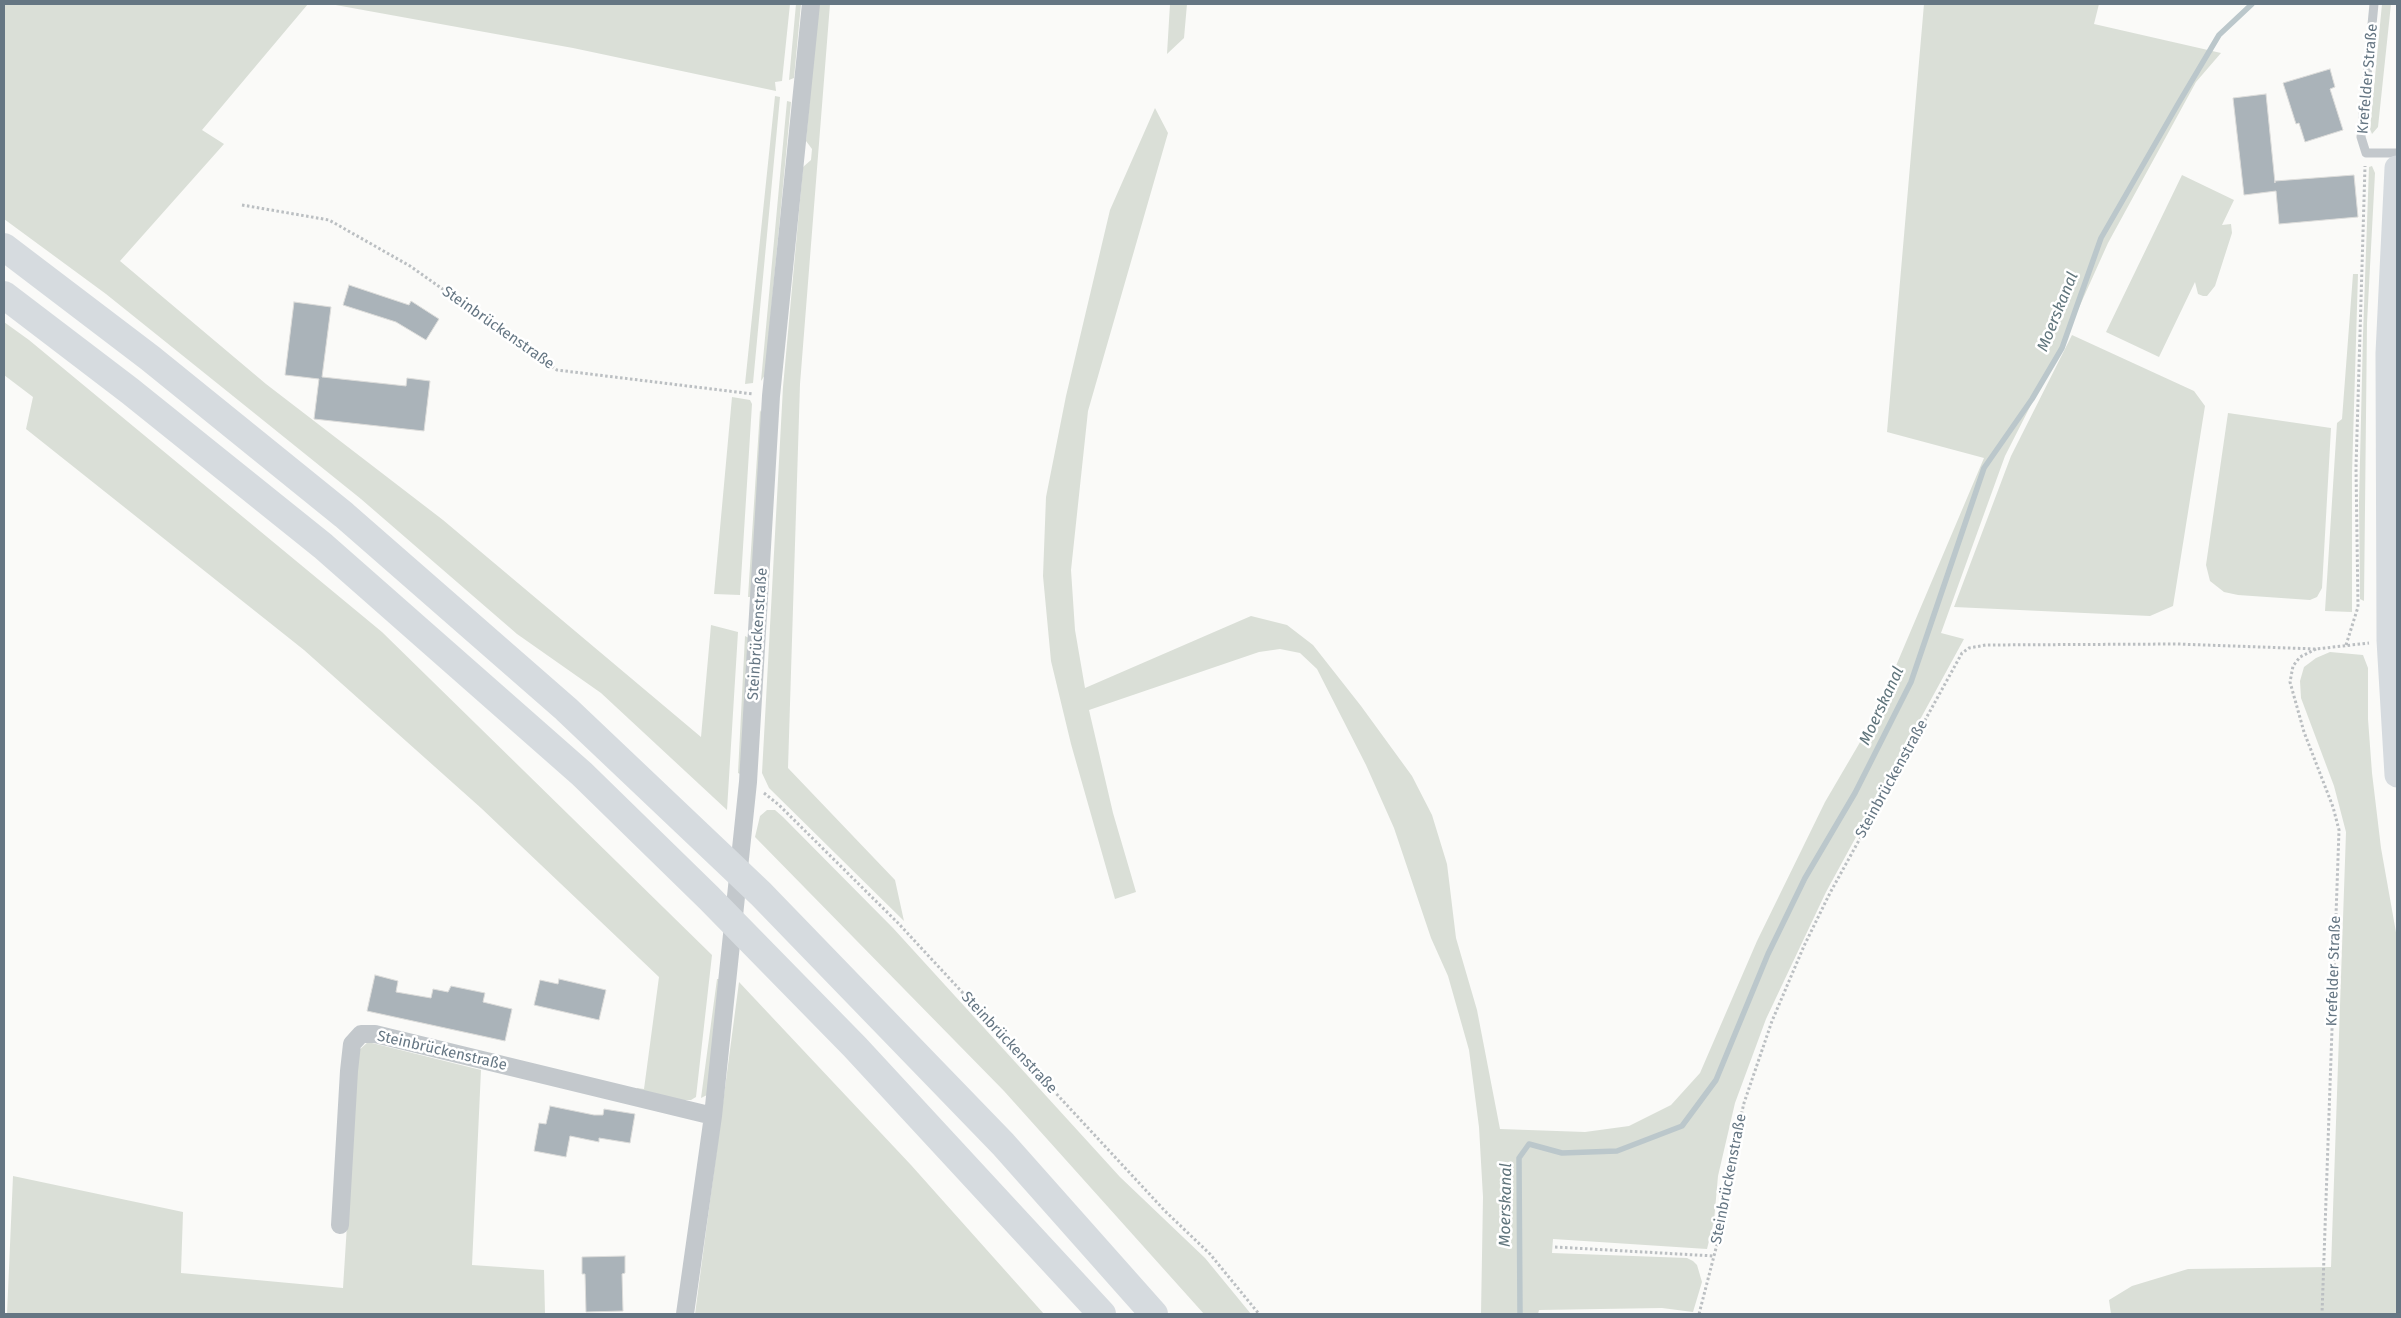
<!DOCTYPE html>
<meta charset="utf-8">
<style>
body{margin:0}
#map{position:relative;width:2401px;height:1318px;overflow:hidden;background:#fafaf8;font-family:"Fira Sans",sans-serif}
canvas{display:block}
.frame{position:absolute;inset:0;border:5px solid #657683;pointer-events:none}
</style>
<div id="map">
<canvas width="2401" height="1318"></canvas>
<div class="frame"></div>
</div>
<script>
const ctx = document.querySelector('canvas').getContext('2d');
ctx.lineJoin = 'round';
function fillPath(path, color) {
  ctx.fillStyle = color;
  ctx.fill(path, 'evenodd');
}
function poly(rows) {
  const path = new Path2D();
  for (const r of rows) {
    path.moveTo(r[0], r[1]);
    for (let i = 2; i < r.length; i += 2) path.lineTo(r[i], r[i + 1]);
  }
  return path;
}
function stroke(path, color, width, dash) {
  ctx.strokeStyle = color;
  ctx.lineWidth = width;
  ctx.lineCap = dash ? 'butt' : 'round';
  ctx.setLineDash(dash || []);
  ctx.stroke(path);
}
function drawText(font, color, halo, rows, align = 'center') {
  ctx.font = font + ' "Fira Sans",sans-serif';
  ctx.lineWidth = 5;
  ctx.setLineDash([]);
  ctx.textBaseline = 'middle';
  ctx.strokeStyle = halo;
  ctx.fillStyle = color;
  for (const [text, x, y, turn = 0] of rows) {
    ctx.save();
    ctx.translate(x, y);
    ctx.rotate((+turn || 0) * Math.PI / 180);
    ctx.textAlign = isNaN(turn) ? turn : align;
    if (halo) ctx.strokeText(text, 0, 0);
    ctx.fillText(text, 0, 0);
    ctx.restore();
  }
}
fillPath(poly([
 [4,4,308,4,202,130,224,144,120,261,266,384,443,520,701,737,711,625,738,632,727,810,601,693,517,634,361,499,233,396,106,294,4,219],
 [330,4,790,4,782,81,775,82,776,91,573,48],
 [796,4,801,4,794,78,789,80],
 [818,4,830,4,800,384,788,768,895,880,904,921,769,788,762,773,783,387,803,167,811,160,812,149,806,141],
 [1170,4,1187,4,1184,38,1167,54],
 [1924,4,2099,4,2094,24,2221,53,2196,82,2108,243,2068,332,2005,456,1941,633,1964,639,1826,892,1766,1019,1735,1103,1718,1176,1714,1221,1707,1249,1553,1239,1552,1253,1687,1258,1693,1261,1697,1265,1702,1282,1693,1312,1662,1308,1539,1310,1538,1314,1481,1314,1483,1197,1479,1127,1469,1050,1448,976,1431,938,1394,828,1366,765,1317,669,1300,653,1280,649,1259,652,1089,710,1113,813,1136,892,1115,899,1071,744,1051,661,1043,576,1046,497,1066,396,1110,210,1155,108,1168,133,1088,411,1071,570,1075,630,1085,688,1251,616,1287,625,1313,645,1361,706,1412,776,1432,815,1447,864,1456,938,1477,1010,1500,1129,1585,1132,1629,1126,1671,1105,1700,1073,1757,941,1825,802,1873,720,1984,458,1887,432],
 [2382,4,2391,4,2378,127,2372,134,2370,129],
 [775,96,780,97,753,383,745,384],
 [787,101,791,102,765,375,761,381],
 [2372,166,2375,173,2367,323,2364,601,2360,599,2359,502,2363,335,2369,167],
 [2182,175,2234,200,2222,225,2231,224,2232,233,2215,286,2207,296,2203,296,2198,294,2195,282,2159,357,2106,332],
 [2353,274,2358,274,2352,473,2352,612,2325,611,2337,423,2342,419],
 [4,322,29,340,382,632,712,955,696,1097,691,1100,682,1100,637,1091,637,1088,644,1089,659,977,481,808,304,650,26,429,33,397,4,375],
 [2072,335,2194,391,2205,406,2173,606,2150,616,1954,607,2011,456],
 [732,397,750,400,752,404,740,595,714,594],
 [760,410,763,416,752,597,748,597],
 [2228,413,2331,428,2322,588,2317,597,2310,600,2238,595,2224,592,2210,581,2206,565],
 [745,636,749,638,742,775,738,773],
 [2330,652,2363,655,2368,668,2368,719,2372,773,2381,848,2397,938,2397,1314,2111,1314,2109,1300,2132,1286,2188,1269,2331,1267,2346,832,2334,786,2301,698,2300,681,2304,667,2316,658],
 [767,810,775,810,783,817,893,928,1120,1177,1205,1258,1251,1314,1204,1314,1004,1091,755,837,760,816],
 [717,979,720,979,707,1095,701,1098],
 [739,982,911,1165,1044,1314,695,1314],
 [368,1042,481,1070,472,1265,544,1270,545,1314,7,1314,13,1176,183,1212,181,1273,343,1288,358,1051]
]), '#dadfd7');
stroke(poly([
 [1520,1314,1519,1158,1529,1144,1562,1153,1617,1151,1682,1126,1716,1080,1768,954,1805,878,1855,793,1911,682,1984,468,2032,399,2062,348,2101,238,2178,104,2219,35,2252,4]
]), '#bbc7cb', 5.5);
const building = poly([
 [2330,69,2335,87,2330,89,2343,130,2305,142,2299,123,2296,124,2283,83,2330,69],
 [2266,94,2275,183,2275,181,2354,175,2358,217,2279,224,2276,191,2244,195,2233,98,2266,94],
 [349,285,409,305,411,301,439,319,426,340,396,322,343,305,349,285],
 [294,302,331,307,322,377,406,386,407,378,430,381,424,431,314,419,319,379,285,375,294,302],
 [375,975,398,981,396,992,431,998,433,989,448,992,451,986,485,993,483,1002,512,1009,505,1041,367,1011,375,975],
 [559,979,606,990,599,1020,534,1005,540,980,558,984,559,979],
 [550,1106,594,1115,603,1115,604,1109,635,1114,630,1143,599,1138,599,1142,570,1136,566,1157,534,1151,539,1123,546,1124,550,1106],
 [625,1256,625,1273,622,1274,623,1311,586,1312,585,1274,582,1274,582,1257,625,1256]
]);
fillPath(building, '#aab3b9');
stroke(building, '#dcdcda', 1);
stroke(poly([
 [242,205,329,220,410,266,557,370,753,394],
 [2346,645,2358,607,2356,467,2365,166],
 [2316,649,2300,657,2293,666,2290,682,2304,732,2333,807,2339,830,2322,1314],
 [764,793,779,805,899,924,1165,1211,1210,1254,1259,1314],
 [1555,1247,1714,1256],
 [1699,1314,1723,1221,1728,1175,1735,1141,1744,1103,1772,1021,1804,946,1830,893,1962,653,1969,648,1986,645,2177,644,2316,649,2369,643]
]), '#bbbfc2', 3, [2.5, 2.5]);
stroke(poly([
 [2374,4,2361,137,2366,153,2397,153]
]), '#c3c8cc', 9);
stroke(poly([
 [340,1225,349,1071,352,1044,361,1034,375,1034,713,1116],
 [685,1314,713,1116,748,782,771,396,811,4]
]), '#c3c8cc', 18);
stroke(poly([
 [2397,168,2388,353,2389,640,2397,775]
]), '#d6dbdf', 25);
stroke(poly([
 [4,247,150,358,344,515,566,709,761,894,1003,1144,1154,1314],
 [4,295,130,391,323,546,582,774,709,898,855,1047,1102,1314]
]), '#d6dbdf', 28);
drawText('15px', '#657683', '#fff', [
 ["Krefelder Straße",2368,79,-85],
 ["Steinbrückenstraße",498,328,35],
 ["Steinbrückenstraße",758,634,-86],
 ["Steinbrückenstraße",1892,779,-61],
 ["Krefelder Straße",2334,971,-88],
 ["Steinbrückenstraße",1009,1043,47],
 ["Steinbrückenstraße",442,1051,13],
 ["Steinbrückenstraße",1729,1179,-79]
]);
drawText('italic 16px', '#60757c', '#fff', [
 ["Moerskanal",2058,312,-68],
 ["Moerskanal",1882,706,-65],
 ["Moerskanal",1506,1205,-89]
]);
</script>
